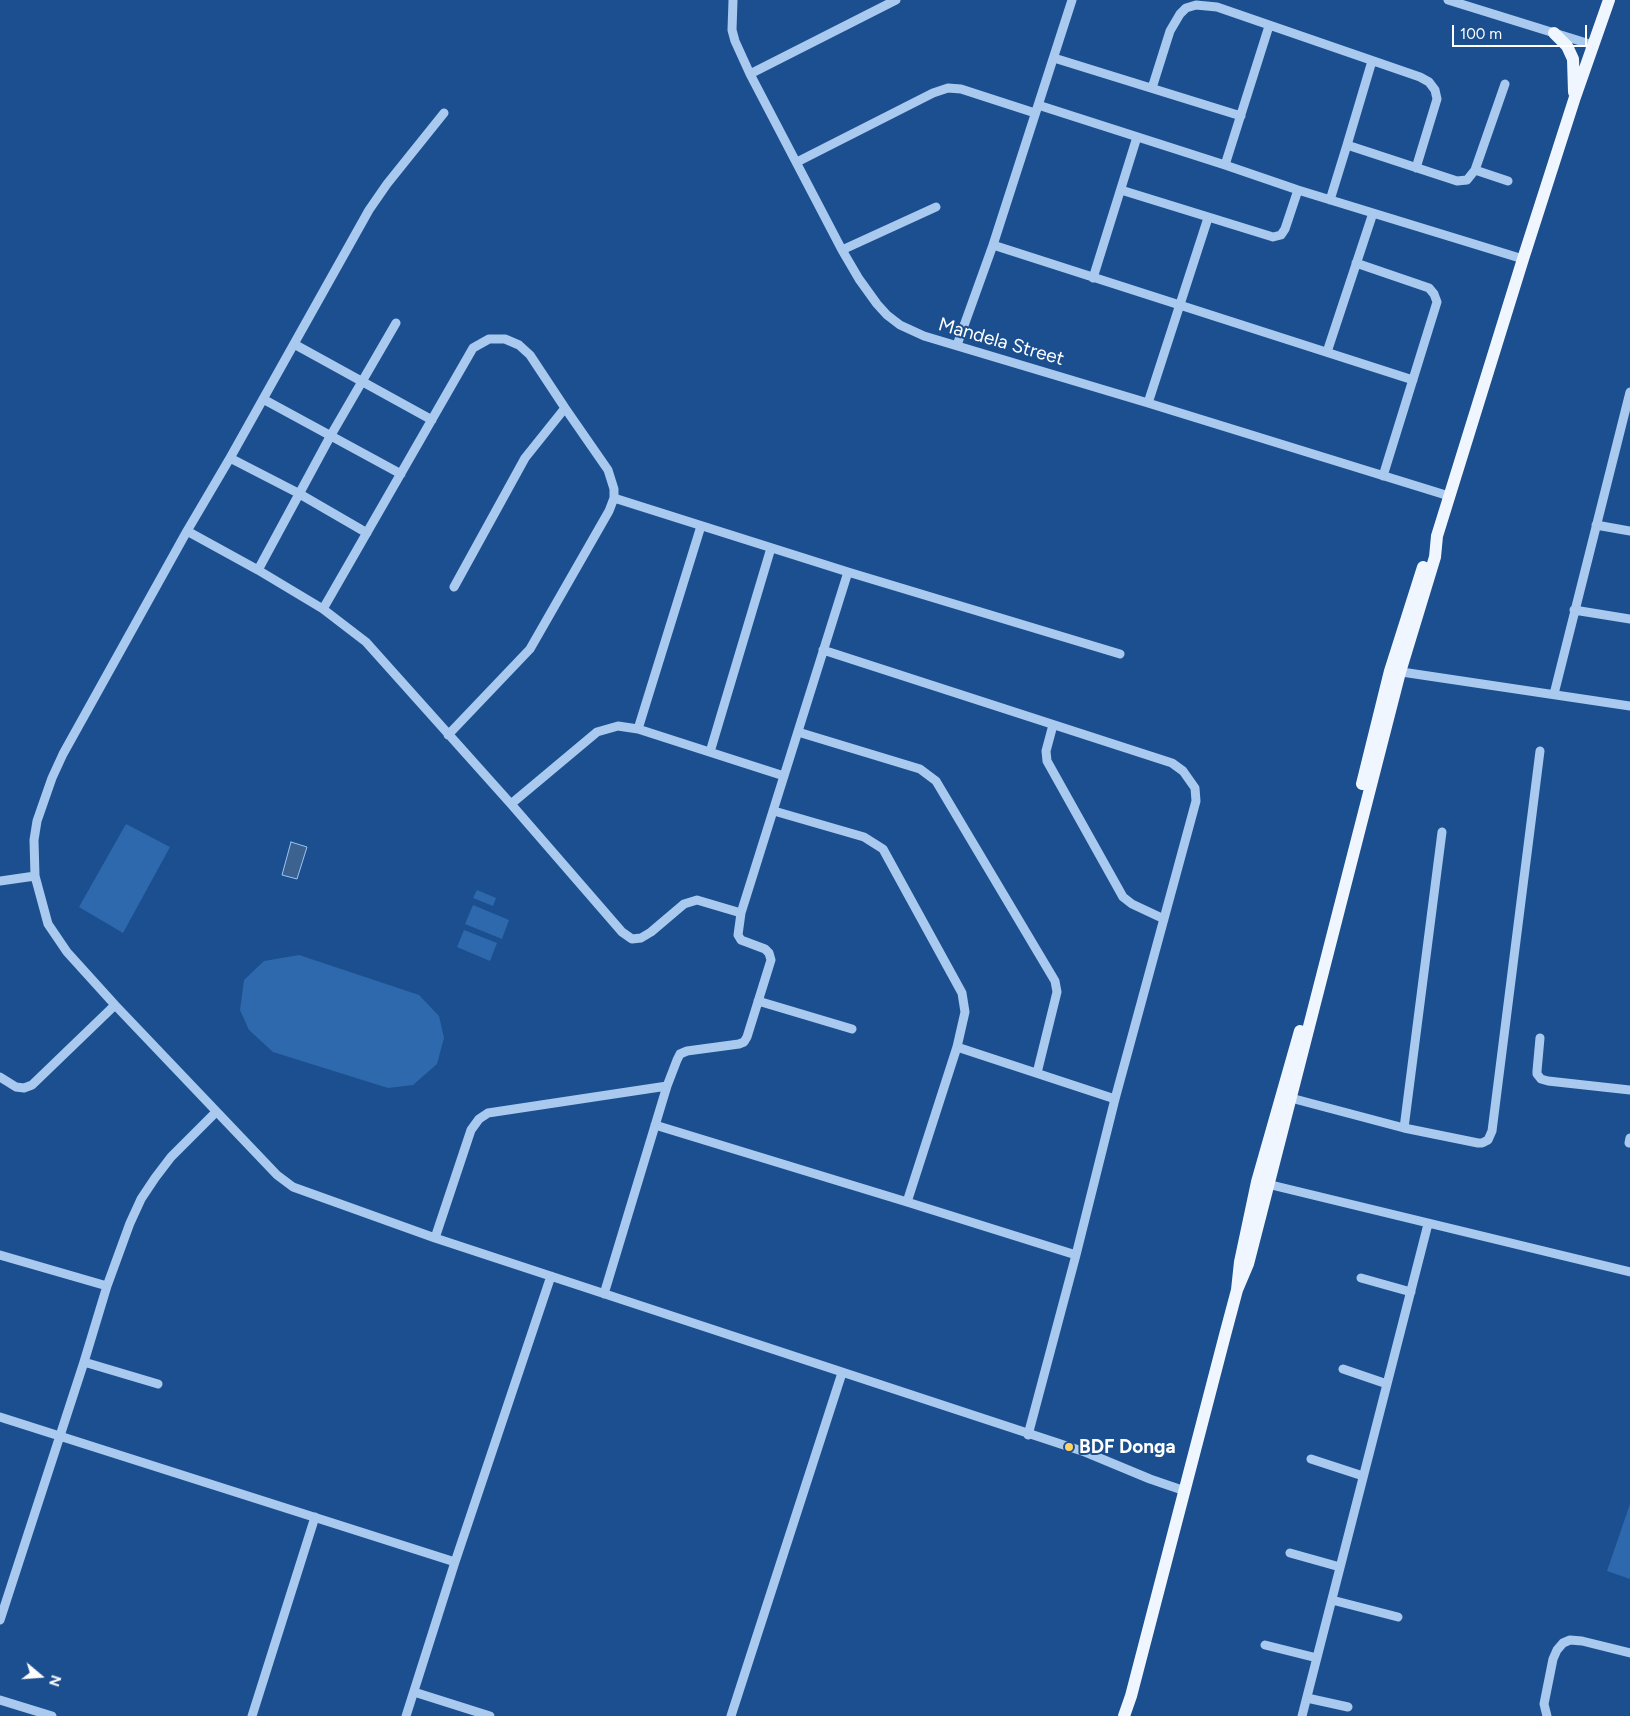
<!DOCTYPE html>
<style>
body{margin:0}
#map{position:relative;width:1630px;height:1716px;overflow:hidden;background:#1b4f8f;font-family:Figtree,sans-serif}
canvas{display:block}
.north{position:absolute;left:15px;top:1651px;width:50px;height:50px;-webkit-text-stroke:4px #1b4f8f;paint-order:stroke;rotate:108deg;font-size:14px;font-weight:700;line-height:20px;text-align:center;color:#fff}
.north::after{content:'';display:block;margin:auto;width:18px;height:22px;background:#fff;clip-path:polygon(50% 0,100% 100%,50% 72%,0 100%)}
.scale{position:absolute;left:1452px;top:25px;width:135px;height:22px;box-sizing:border-box;border:2px solid #fff;border-top:0;padding-left:6px;font-size:15px;line-height:18px;white-space:nowrap;color:#fff;-webkit-text-stroke:4px #1b4f8f;paint-order:stroke}
</style>
<div id="map">
<canvas width="1630" height="1716"></canvas>
<div class="north">N</div>
<div class="scale">100 m</div>
</div>
<script>
const ctx = document.querySelector('canvas').getContext('2d');
ctx.lineJoin = 'round';
function fillPath(path, color) {
  ctx.fillStyle = color;
  ctx.fill(path, 'evenodd');
}
function poly(rows) {
  const path = new Path2D();
  for (const r of rows) {
    path.moveTo(r[0], r[1]);
    for (let i = 2; i < r.length; i += 2) path.lineTo(r[i], r[i + 1]);
  }
  return path;
}
function stroke(path, color, width, dash) {
  ctx.strokeStyle = color;
  ctx.lineWidth = width;
  ctx.lineCap = dash ? 'butt' : 'round';
  ctx.setLineDash(dash || []);
  ctx.stroke(path);
}
function drawText(font, color, halo, rows, align = 'center') {
  ctx.font = font + ' Figtree,sans-serif';
  ctx.lineWidth = 4;
  ctx.setLineDash([]);
  ctx.textBaseline = 'middle';
  ctx.strokeStyle = halo;
  ctx.fillStyle = color;
  for (const [text, x, y, turn = 0] of rows) {
    ctx.save();
    ctx.translate(x, y);
    ctx.rotate((+turn || 0) * Math.PI / 180);
    ctx.textAlign = isNaN(turn) ? turn : align;
    if (halo) ctx.strokeText(text, 0, 0);
    ctx.fillText(text, 0, 0);
    ctx.restore();
  }
}
fillPath(poly([
 [126,824,170,847,123,933,79,907],
 [477,890,496,898,493,906,473,898],
 [473,905,509,920,502,939,465,924],
 [464,930,497,943,490,961,457,947],
 [299,955,419,995,439,1016,444,1038,437,1064,413,1085,388,1088,273,1052,249,1030,240,1010,244,980,264,961],
 [1630,1504,1630,1579,1607,1571]
]), '#2e69ad');
const water = poly([
 [291,842,307,847,297,879,282,875,291,842]
]);
fillPath(water, '#3c6290');
stroke(water, '#9cc4f0', 1);
stroke(poly([
 [733,0,732,30,735,41,750,74,842,250,859,279,877,304,887,315,900,325,924,336,1148,403,1449,496],
 [1448,0,1593,45],
 [1054,58,1241,116],
 [1372,61,1347,145,1457,181,1467,180,1475,170,1505,84],
 [750,74,896,0],
 [1152,88,1170,31,1180,14,1186,8,1196,5,1217,7,1420,77,1429,82,1435,90,1437,99,1416,168],
 [1038,105,1225,165,1298,190,1523,259],
 [444,113,387,184,369,210,230,458,187,531,63,754,52,778,37,821,34,840,35,876,48,924,67,952,115,1005,277,1175,293,1187,435,1238,1085,1452,1150,1479,1185,1491],
 [797,162,933,93,948,88,961,89,1035,113],
 [1225,165,1269,26],
 [1475,170,1508,181],
 [1121,190,1273,237,1281,235,1285,229,1298,190],
 [1330,200,1347,145],
 [993,245,1413,380],
 [842,250,936,207],
 [1356,263,1429,288,1434,294,1437,302,1383,476],
 [1093,278,1137,137],
 [294,344,432,420],
 [957,345,993,245,1072,0],
 [1327,352,1373,213],
 [263,399,401,474],
 [1148,403,1208,218],
 [230,458,298,493,367,533],
 [614,498,848,572,1120,654],
 [1596,525,1630,531],
 [187,531,258,570,323,609,366,642,511,804,622,932,632,939,641,938,651,932,684,904,697,900,741,913],
 [258,570,331,435,396,323],
 [454,587,525,458,565,408],
 [323,609,473,348,489,339,505,339,519,345,530,355,565,408,608,470,614,489,614,498,609,511,530,649,448,735],
 [1574,610,1630,619],
 [823,650,1172,763,1183,771,1195,788,1196,801,1115,1099,1076,1255,1028,1435],
 [1395,671,1630,706],
 [1554,694,1630,392],
 [1053,725,1046,751,1047,761,1123,897,1132,904,1164,919],
 [638,729,701,526],
 [798,732,920,769,936,781,1055,981,1057,992,1037,1073],
 [710,752,771,548],
 [511,804,597,732,618,726,638,729,784,776],
 [774,811,864,837,883,849,962,993,965,1012,957,1047,907,1202],
 [0,881,35,876],
 [758,1001,852,1029],
 [1540,1038,1537,1071,1537,1074,1541,1079,1548,1081,1630,1090],
 [957,1047,1115,1099],
 [0,1077,16,1087,24,1088,32,1085,115,1005],
 [1287,1097,1404,1128,1478,1143,1482,1143,1488,1140,1492,1131,1540,751],
 [655,1125,907,1202,1076,1255],
 [1404,1128,1442,832],
 [1629,1143,1630,1138],
 [1263,1183,1630,1272],
 [435,1238,471,1130,479,1119,488,1113,667,1086],
 [0,1255,107,1286],
 [1361,1278,1411,1292],
 [604,1294,667,1086,677,1060,680,1054,687,1051,739,1044,744,1042,747,1037,771,960,769,953,765,949,741,940,738,935,741,913,848,572],
 [84,1362,158,1384],
 [1343,1369,1387,1384],
 [0,1417,455,1562],
 [1311,1459,1363,1476],
 [1290,1553,1340,1567],
 [1332,1600,1398,1617],
 [0,1620,84,1362,107,1286,130,1223,141,1199,155,1178,171,1157,216,1112],
 [1265,1645,1317,1658],
 [414,1692,490,1716],
 [1307,1698,1348,1707],
 [0,1700,52,1716],
 [252,1716,315,1517],
 [406,1716,455,1562,551,1276],
 [731,1716,842,1373],
 [1302,1716,1428,1224],
 [1547,1716,1544,1704,1553,1659,1557,1650,1563,1643,1570,1640,1582,1641,1630,1653]
]), '#a9c9ee', 9);
stroke(poly([
 [1554,33,1567,46,1573,59,1574,92],
 [1362,784,1390,671,1423,567],
 [1237,1290,1248,1264,1400,672,1435,557,1437,536,1523,259,1575,97,1609,0],
 [1124,1716,1131,1696,1225,1335,1237,1290,1240,1262,1257,1182,1300,1031]
]), '#f0f6ff', 12);
for (const [x, y, r, color] of [
 [1069,1447,5,"#ffd166"]
]) {
  const dot = new Path2D();
  dot.arc(x, y, r, 0, 2 * Math.PI);
  ctx.fillStyle = color;
  ctx.fill(dot);
  stroke(dot, '#1b4f8f', 2);
}
drawText('19px', '#fff', '#1b4f8f', [
 ["Mandela Street",1001,342,16]
]);
drawText('bold 19px', '#fff', '#1b4f8f', [
 ["BDF Donga",1079,1447]
], 'left');
</script>
